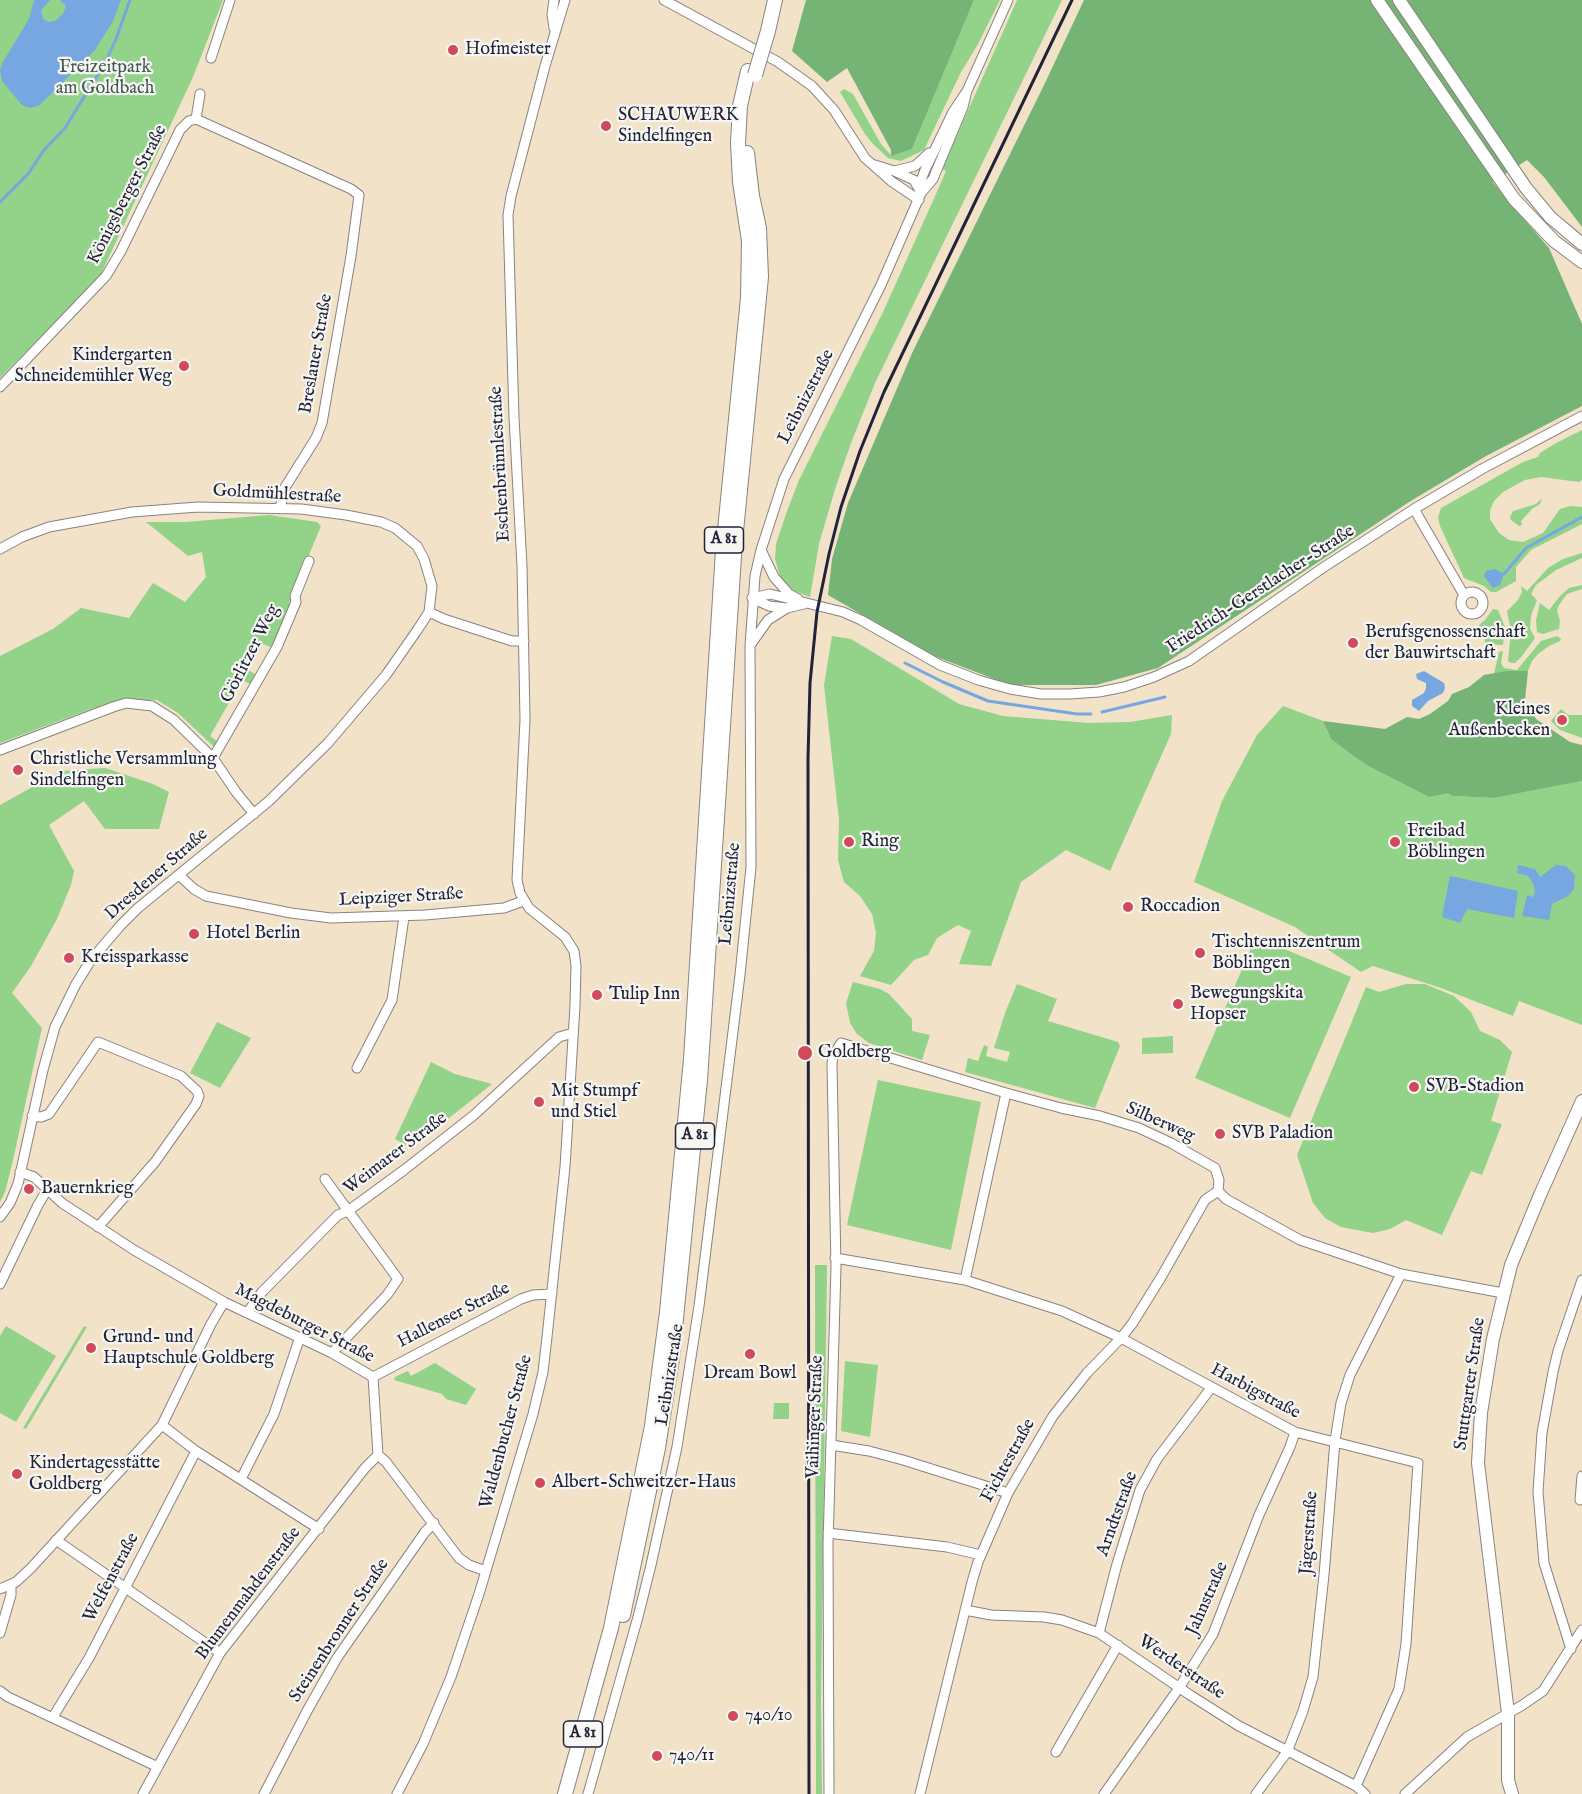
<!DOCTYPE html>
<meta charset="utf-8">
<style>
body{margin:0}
canvas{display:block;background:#f1e2c8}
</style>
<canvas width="1582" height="1794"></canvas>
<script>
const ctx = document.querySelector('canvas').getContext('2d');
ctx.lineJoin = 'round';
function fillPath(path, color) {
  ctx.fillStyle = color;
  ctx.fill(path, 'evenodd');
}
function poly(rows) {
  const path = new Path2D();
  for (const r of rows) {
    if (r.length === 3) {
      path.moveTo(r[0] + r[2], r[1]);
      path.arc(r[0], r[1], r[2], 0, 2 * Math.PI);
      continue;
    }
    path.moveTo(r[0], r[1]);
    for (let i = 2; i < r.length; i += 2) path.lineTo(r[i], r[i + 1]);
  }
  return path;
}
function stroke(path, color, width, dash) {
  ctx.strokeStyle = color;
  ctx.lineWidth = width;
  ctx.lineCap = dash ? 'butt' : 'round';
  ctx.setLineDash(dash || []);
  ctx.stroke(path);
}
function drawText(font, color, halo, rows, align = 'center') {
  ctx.font = font + ' "IM FELL English",serif';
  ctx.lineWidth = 4.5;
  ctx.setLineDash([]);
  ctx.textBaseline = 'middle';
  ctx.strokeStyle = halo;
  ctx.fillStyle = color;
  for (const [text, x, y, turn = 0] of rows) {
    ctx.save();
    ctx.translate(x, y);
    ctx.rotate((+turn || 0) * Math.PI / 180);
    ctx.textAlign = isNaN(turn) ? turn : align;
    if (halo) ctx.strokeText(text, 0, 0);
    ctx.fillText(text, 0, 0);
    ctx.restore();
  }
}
fillPath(poly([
 [0,0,223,0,193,77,99,278,0,378],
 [974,0,1000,0,978,44,960,74,924,150,901,161,888,158,873,144,865,134,840,92,844,89,853,94,881,144,891,155,912,149],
 [1017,0,1062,0,875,383,851,443,836,486,819,544,810,597,794,591,781,580,775,559,776,544,786,514,799,480,884,310,936,194,946,171,942,169],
 [1582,430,1582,480,1579,482,1541,477,1525,480,1503,492,1494,501,1490,510,1490,519,1499,533,1509,540,1523,542,1543,533,1560,509,1570,506,1582,507,1582,524,1531,550,1516,567,1516,581,1496,592,1491,592,1484,586,1464,578,1440,526,1438,518,1441,508,1523,462,1538,457,1540,453,1556,443],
 [1542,498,1540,504,1532,509,1521,521,1522,525,1519,526,1511,520,1510,517,1513,511,1536,504],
 [269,515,317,522,321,526,296,586,289,603,290,611,274,648,263,644,248,670,255,674,250,684,242,680,210,736,218,742,216,746,213,746,178,713,157,700,123,700,91,709,0,743,0,656,53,629,81,608,129,618,153,583,185,602,206,577,202,552,188,556,146,522,186,522],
 [1582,553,1582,558,1556,570,1536,585,1531,594,1537,600,1531,616,1530,629,1535,638,1522,656,1515,663,1511,663,1508,661,1511,631,1507,611,1518,600,1522,592,1521,586,1527,591,1548,568,1563,559],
 [1582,585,1582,589,1567,594,1559,605,1557,610,1560,621,1559,629,1543,634,1537,632,1536,620,1540,603,1549,610,1560,596,1569,588],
 [1493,609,1498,610,1505,627,1503,645,1486,644,1479,625,1485,620],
 [832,636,851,639,959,704,1003,716,1089,723,1130,722,1172,715,1171,734,1110,871,1066,850,1021,882,991,966,959,964,971,931,958,925,937,938,928,955,914,960,891,985,860,976,874,951,876,933,872,914,860,896,844,882,838,860,839,820,824,685],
 [1557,636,1561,639,1560,641,1549,646,1538,654,1532,661,1528,671,1506,671,1494,674,1499,652,1503,651,1501,663,1504,668,1517,670,1541,641],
 [1283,706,1323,721,1331,739,1372,768,1429,797,1448,792,1453,796,1494,798,1582,781,1582,1025,1519,1001,1513,1016,1441,988,1373,966,1361,972,1295,927,1194,882,1222,801,1257,735],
 [1561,709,1568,715,1582,715,1582,738,1560,730,1551,721],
 [105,768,153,784,169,792,159,829,105,829,84,801,49,825,74,871,71,885,57,919,31,966,12,993,42,1028,13,1160,5,1192,0,1202,0,805,61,771],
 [1256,937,1351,977,1290,1118,1195,1078],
 [853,982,880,989,889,994,912,1019,912,1031,930,1035,922,1060,869,1043,857,1034,850,1023,846,1003],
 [1017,984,1057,999,1048,1021,1118,1042,1120,1046,1095,1108,965,1072,968,1058,978,1061,984,1045,988,1047,986,1056,1007,1062,1010,1052,994,1048,1005,1013],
 [1406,984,1425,984,1454,996,1471,1012,1480,1031,1500,1040,1512,1052,1491,1121,1502,1124,1482,1175,1471,1171,1442,1235,1406,1220,1390,1229,1373,1233,1341,1227,1325,1218,1313,1203,1297,1155,1366,987,1379,992],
 [217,1022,251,1038,220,1088,190,1073],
 [1173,1036,1173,1053,1142,1054,1142,1038],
 [431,1062,455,1074,492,1084,411,1148,395,1139],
 [878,1080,981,1102,951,1250,847,1225],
 [815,1265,827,1265,821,1701,822,1794,816,1794],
 [6,1326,56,1356,16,1422,0,1413,0,1336],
 [84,1326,87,1327,26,1429,23,1428],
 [845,1361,878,1365,870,1437,841,1431],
 [435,1363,476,1389,466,1405,446,1399,442,1394,394,1380,395,1377,408,1371,411,1376],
 [774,1403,789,1403,789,1419,773,1419]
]), '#92d289');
fillPath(poly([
 [806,0,974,0,912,149,891,156,891,150,847,68,827,82,792,51],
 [1084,0,1582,0,1582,227,1544,177,1527,160,1493,182,1504,196,1549,248,1582,324,1582,406,1486,456,1409,502,1158,668,1096,685,1010,685,934,656,828,595,832,559,848,503,913,351,1045,83],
 [1506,671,1528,671,1525,700,1536,719,1570,742,1582,745,1582,781,1494,798,1453,796,1448,793,1429,797,1372,768,1355,757,1331,739,1323,721,1385,729,1407,717,1419,719,1430,714,1448,701,1452,694,1469,687,1484,675]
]), '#75b475');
fillPath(poly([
 [34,0,50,0,41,10,43,19,48,22,55,21,63,14,66,6,60,0,121,0,113,21,95,50,44,101,38,106,30,108,22,105,2,81,0,70,3,62,29,19],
 [1495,569,1504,574,1500,585,1493,588,1484,576,1486,571],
 [1424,671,1444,683,1445,688,1443,693,1428,701,1419,711,1412,706,1412,700,1424,693,1426,688,1426,683,1417,679,1416,674],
 [1518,865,1535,869,1540,877,1556,865,1566,866,1575,875,1574,889,1568,896,1552,904,1549,920,1522,916,1527,895,1533,897,1535,891,1533,883,1528,876,1517,873],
 [1450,876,1518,891,1514,918,1467,909,1460,923,1442,917]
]), '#76a7e1');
stroke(poly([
 [0,202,28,174,44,150,65,128,105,63,116,39,130,0],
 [1504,574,1526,548,1582,517],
 [905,663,943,682,988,701,1077,714,1091,714],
 [1102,712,1165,697]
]), '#76a7e1', 3);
const minor = poly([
 [554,0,552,14,554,28],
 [664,0,778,62,812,86,834,110,865,158,891,181,919,200],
 [211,58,230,0],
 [196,119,351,189,359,195,351,256,322,423,316,438,284,489,280,509],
 [196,119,200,94],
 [875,165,894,171,914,180,919,189],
 [894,171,915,166,929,153],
 [921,193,920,183,925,170,953,112,967,91,1008,0],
 [0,387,106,276,121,251,180,130,189,121,196,119],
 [1414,509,1464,595],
 [0,549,22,537,49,527,132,512,198,507,301,509,346,515,381,522,395,528,417,546,424,559,432,586,429,612,418,629,386,675,328,743,269,801,138,908,120,926,91,960,76,984,55,1027,43,1070,18,1184,10,1203,0,1217],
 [761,550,774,577,789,594,798,599],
 [1472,603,11],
 [752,598,770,594,843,612,861,620,940,665,978,680,1010,689,1041,694,1070,694,1099,692,1124,687,1154,677,1189,661,1324,567,1414,509,1482,469,1582,416],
 [752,598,769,606,787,608],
 [429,612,444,619,512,641,524,641],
 [751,644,768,620,787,608,804,604],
 [0,750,113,707,126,703,152,706,174,720,213,758,236,792,254,814],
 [213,758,277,647,296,602,295,596,309,561],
 [179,875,194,889,206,896,291,913,331,918,425,915,504,908,523,901],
 [357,1068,392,1000,404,917],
 [32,1116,41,1117,49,1114,98,1042,181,1076,197,1091,199,1096,196,1104,155,1162,98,1227],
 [20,1172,34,1177,62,1203,134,1250,224,1302,332,1353,373,1377],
 [325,1179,398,1279,387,1295,332,1353],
 [1218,1191,1226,1199,1300,1240,1401,1274,1503,1293],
 [835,1258,965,1280,1062,1311,1121,1338,1295,1432,1418,1463,1406,1644,1399,1689,1356,1786],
 [965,1280,1006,1093],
 [0,1284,38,1205,47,1190],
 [247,1313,262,1292,338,1215,348,1211,404,1170,474,1115,559,1037,573,1033],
 [373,1377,378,1455,386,1462,459,1558,469,1565,486,1571],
 [373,1377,521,1299,533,1295,552,1294],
 [162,1425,196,1451,319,1529],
 [831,1445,869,1451,903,1460,1008,1493],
 [241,1479,274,1414,300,1337],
 [1580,1500,1582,1476],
 [828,1533,947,1547,981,1555],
 [56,1540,220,1653],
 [0,1589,16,1582,31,1568,162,1425,211,1324,224,1302],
 [965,1610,991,1615,1044,1617,1062,1620,1099,1633,1190,1695,1239,1726,1356,1786,1365,1794],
 [0,1633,11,1595,11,1584],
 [1099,1633,1117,1564,1140,1490,1157,1459,1211,1388],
 [1571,1649,1544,1563,1538,1492,1542,1433,1553,1372,1558,1351,1582,1280],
 [0,1691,8,1697,158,1767],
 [53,1717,89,1658,196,1451],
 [1056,1752,1118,1645],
 [143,1794,220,1653,365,1468,378,1455],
 [264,1794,307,1711,337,1658,425,1532,434,1523],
 [397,1794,423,1744,451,1677,479,1594,533,1414,543,1372,547,1337,565,1167,575,1006,576,966,574,951,565,937,529,908,520,893,517,880,525,720,524,667,522,566,514,417,508,215,511,196,545,66,565,0],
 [588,1794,638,1617,651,1565,677,1447,699,1306,740,975,751,867,750,646,755,576,761,550,784,479,881,285,921,193,933,179,963,107,967,91],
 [829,1794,828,1544,836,1267,832,1064,833,1056,841,1043,1006,1093,1061,1108,1100,1116,1139,1128,1171,1143,1215,1168,1219,1180,1218,1191],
 [920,1794,972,1582,978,1562,1008,1493,1053,1416,1087,1373,1121,1338,1132,1324,1160,1279,1205,1200,1218,1191],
 [1104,1794,1179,1688,1213,1634,1259,1515,1290,1447,1295,1432],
 [1256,1794,1287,1752,1303,1711,1313,1677,1324,1575,1335,1441,1341,1403,1350,1375,1401,1274],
 [1405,1794,1467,1737,1521,1706,1543,1691,1582,1630]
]);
const major = poly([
 [1377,0,1514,199,1554,241,1582,262],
 [1399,0,1526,188,1550,217,1582,244],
 [1512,1794,1508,1780,1508,1714,1504,1679,1478,1463,1481,1413,1493,1339,1511,1265,1540,1195,1582,1101]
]);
const highway = poly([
 [768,31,775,0],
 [623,1615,658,1448,672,1358,700,1080,735,541,761,277,759,228,752,196,747,153],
 [565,1794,611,1628,652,1426,667,1312,691,1059,723,550,748,298,749,241,740,182,738,143,740,106,748,71]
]);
stroke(minor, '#8a8282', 11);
stroke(major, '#8a8282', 14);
stroke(highway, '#8a8282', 16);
stroke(minor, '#fff', 9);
stroke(major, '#fff', 12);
stroke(highway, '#fff', 14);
stroke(poly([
 [809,1794,808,758,810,683,817,612,829,554,841,507,860,451,884,392,1072,0]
]), '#22223b', 3);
const highwayBridge = poly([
 [755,75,768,31]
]);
stroke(highwayBridge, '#8a8282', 16, []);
stroke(highwayBridge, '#fff', 14);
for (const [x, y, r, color] of [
 [453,50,6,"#d1495b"],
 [606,126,6,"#d1495b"],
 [184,366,6,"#d1495b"],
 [1353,643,6,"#d1495b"],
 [1562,720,6,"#d1495b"],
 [18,770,6,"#d1495b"],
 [849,842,6,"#d1495b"],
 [1395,842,6,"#d1495b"],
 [1128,907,6,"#d1495b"],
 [194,934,6,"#d1495b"],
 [1200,953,6,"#d1495b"],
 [69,958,6,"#d1495b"],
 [597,995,6,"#d1495b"],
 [1178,1004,6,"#d1495b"],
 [805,1053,8,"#d1495b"],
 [1414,1087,6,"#d1495b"],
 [539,1102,6,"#d1495b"],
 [1220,1134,6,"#d1495b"],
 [29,1189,6,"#d1495b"],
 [91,1348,6,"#d1495b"],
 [750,1354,6,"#d1495b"],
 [17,1474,6,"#d1495b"],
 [540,1483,6,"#d1495b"],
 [733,1716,6,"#d1495b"],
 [657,1756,6,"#d1495b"]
]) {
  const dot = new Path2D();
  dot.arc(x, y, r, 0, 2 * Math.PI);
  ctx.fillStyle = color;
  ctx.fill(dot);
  stroke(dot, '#f6f6f2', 2);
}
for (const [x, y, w] of [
 [724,540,39],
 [695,1136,39],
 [583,1734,39]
]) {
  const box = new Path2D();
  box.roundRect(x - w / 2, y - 13, w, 26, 4.5);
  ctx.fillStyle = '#f6f6f2';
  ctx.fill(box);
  stroke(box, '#22223b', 1.5);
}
drawText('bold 16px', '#22223b', null, [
 ["A 81",724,540],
 ["A 81",695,1136],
 ["A 81",583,1734]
]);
drawText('18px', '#22223b', '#f6f6f2', [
 ["Hofmeister",465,50],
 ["SCHAUWERK",618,116],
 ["Sindelfingen",618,137],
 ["Kindergarten",172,356,"right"],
 ["Schneidemühler Weg",172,377,"right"],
 ["Berufsgenossenschaft",1365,633],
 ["der Bauwirtschaft",1365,654],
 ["Kleines",1550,710,"right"],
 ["Außenbecken",1550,731,"right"],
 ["Christliche Versammlung",30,760],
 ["Sindelfingen",30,781],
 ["Freibad",1407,832],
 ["Böblingen",1407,853],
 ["Ring",861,842],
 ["Roccadion",1140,907],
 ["Hotel Berlin",206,934],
 ["Tischtenniszentrum",1212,943],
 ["Böblingen",1212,964],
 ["Kreissparkasse",81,958],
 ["Bewegungskita",1190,994],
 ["Hopser",1190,1015],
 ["Tulip Inn",609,995],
 ["Goldberg",818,1053],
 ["SVB-Stadion",1426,1087],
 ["Mit Stumpf",551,1092],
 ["und Stiel",551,1113],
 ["SVB Paladion",1232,1134],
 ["Bauernkrieg",41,1189],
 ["Grund- und",103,1338],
 ["Hauptschule Goldberg",103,1359],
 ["Dream Bowl",750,1374,"center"],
 ["Kindertagesstätte",29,1464],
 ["Goldberg",29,1485],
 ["Albert-Schweitzer-Haus",552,1483],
 ["740/10",745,1716],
 ["740/11",669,1756]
], 'left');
drawText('18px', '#445752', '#f6f6f2', [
 ["Freizeitpark",105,68],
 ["am Goldbach",105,89]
]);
drawText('18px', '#22223b', '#f6f6f2', [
 ["Königsberger Straße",128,195,-63],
 ["Breslauer Straße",317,354,-80],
 ["Leibnizstraße",807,397,-63],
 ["Eschenbrünnlestraße",501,464,-93],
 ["Goldmühlestraße",277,495,3],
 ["Friedrich-Gerstlacher-Straße",1261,590,-33],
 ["Görlitzer Weg",251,654,-63],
 ["Dresdener Straße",157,875,-41],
 ["Leibnizstraße",731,894,-85],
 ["Leipziger Straße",401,898,-3],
 ["Silberweg",1160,1123,24],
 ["Weimarer Straße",396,1154,-37],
 ["Hallenser Straße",454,1316,-27],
 ["Magdeburger Straße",304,1324,27],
 ["Leibnizstraße",671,1375,-81],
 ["Stuttgarter Straße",1471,1384,-82],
 ["Harbigstraße",1255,1392,28],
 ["Vaihinger Straße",816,1417,-88],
 ["Waldenbucher Straße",507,1432,-75],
 ["Fichtestraße",1009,1461,-61],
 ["Arndtstraße",1118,1514,-70],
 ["Jägerstraße",1310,1533,-86],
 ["Welfenstraße",112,1578,-62],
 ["Blumenmahdenstraße",249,1594,-53],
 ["Jahnstraße",1208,1599,-66],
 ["Steinenbronner Straße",340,1631,-57],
 ["Werderstraße",1181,1668,34]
]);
</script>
